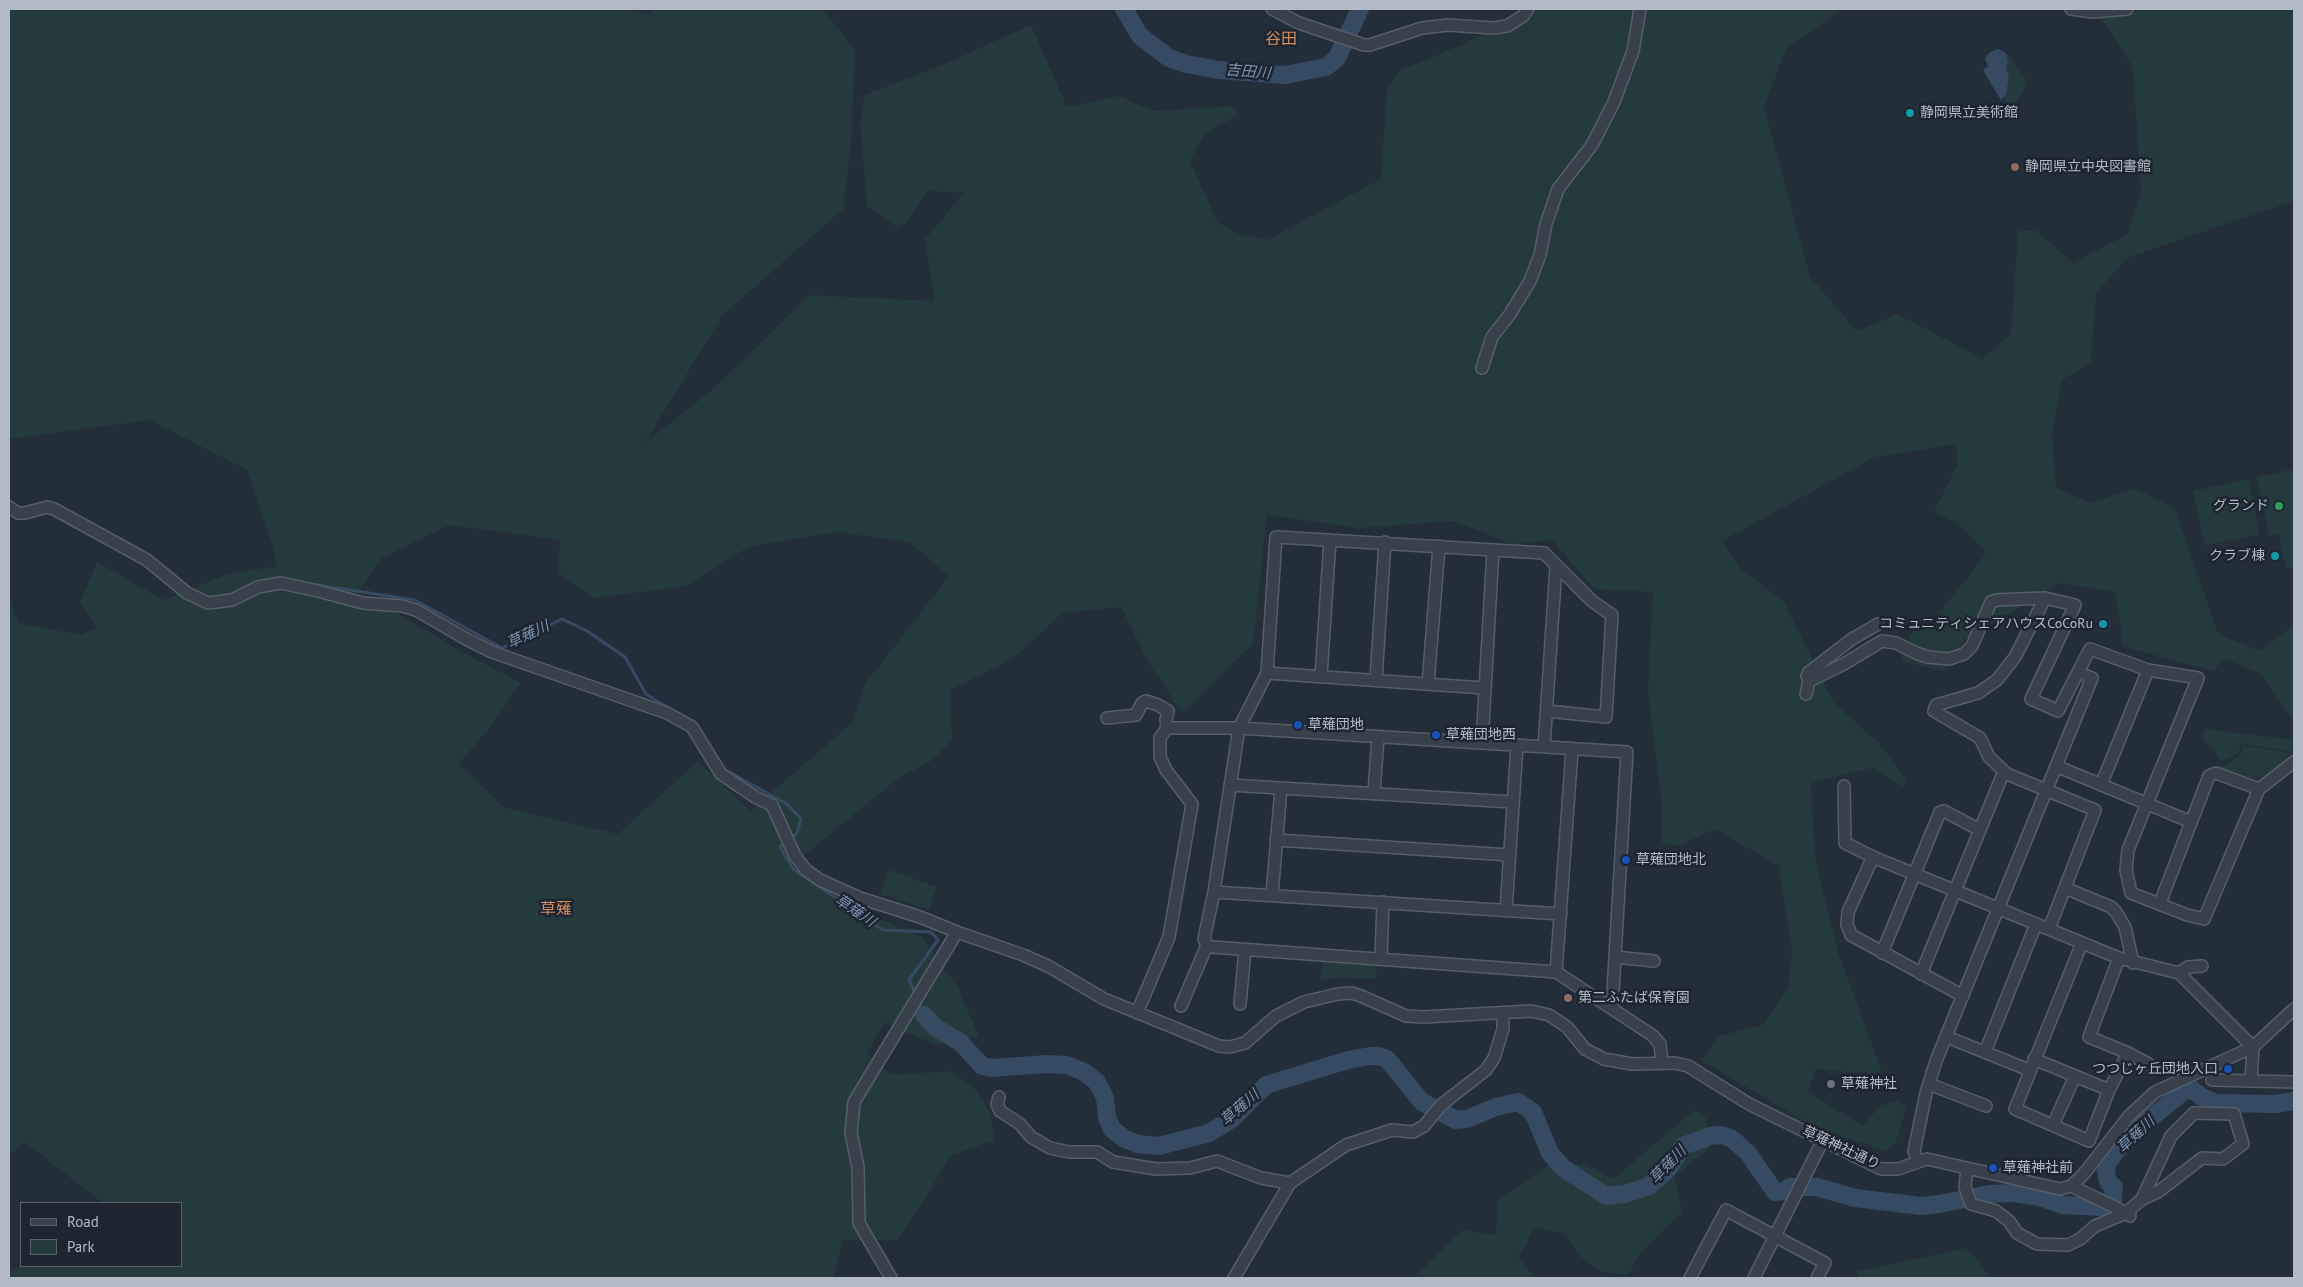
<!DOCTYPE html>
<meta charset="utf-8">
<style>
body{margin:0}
#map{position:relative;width:2303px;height:1287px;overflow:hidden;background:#232e3b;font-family:"PT Sans",sans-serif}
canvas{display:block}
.frame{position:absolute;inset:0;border:10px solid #b2bbc7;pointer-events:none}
.legend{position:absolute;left:20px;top:1202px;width:162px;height:65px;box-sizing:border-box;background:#1c2530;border:1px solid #58616c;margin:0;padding:6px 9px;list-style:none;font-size:15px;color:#b2bbc7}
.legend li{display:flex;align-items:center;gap:10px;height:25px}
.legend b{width:25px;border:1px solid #58616c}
</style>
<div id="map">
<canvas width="2303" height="1287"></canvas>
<div class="frame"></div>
<ul class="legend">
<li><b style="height:6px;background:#37404b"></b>Road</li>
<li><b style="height:14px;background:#253a3c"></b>Park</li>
</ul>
</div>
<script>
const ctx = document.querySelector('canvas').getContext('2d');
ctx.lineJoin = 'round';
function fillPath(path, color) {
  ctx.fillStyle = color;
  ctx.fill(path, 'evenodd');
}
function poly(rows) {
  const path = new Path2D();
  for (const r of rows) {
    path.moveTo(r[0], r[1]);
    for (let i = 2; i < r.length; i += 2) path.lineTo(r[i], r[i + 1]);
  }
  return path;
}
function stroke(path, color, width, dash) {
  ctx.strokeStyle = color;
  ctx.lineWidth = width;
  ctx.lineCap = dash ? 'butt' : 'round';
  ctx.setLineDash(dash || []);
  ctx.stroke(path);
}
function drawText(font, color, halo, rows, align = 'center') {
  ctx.font = font + ' "PT Sans","Noto Sans JP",sans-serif';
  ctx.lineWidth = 5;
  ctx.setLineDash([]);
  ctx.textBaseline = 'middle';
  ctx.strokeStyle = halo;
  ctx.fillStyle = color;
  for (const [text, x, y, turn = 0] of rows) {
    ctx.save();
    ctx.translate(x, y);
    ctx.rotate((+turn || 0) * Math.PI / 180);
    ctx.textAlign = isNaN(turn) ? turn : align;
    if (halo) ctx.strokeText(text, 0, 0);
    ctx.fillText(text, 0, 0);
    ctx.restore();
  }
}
fillPath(poly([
 [9,9,625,9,648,14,656,9,823,9,855,51,851,145,843,209,723,315,644,444,712,390,810,295,935,301,925,239,964,193,928,191,906,223,898,228,867,206,860,125,864,95,940,66,1031,25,1067,107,1119,96,1153,111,1231,106,1239,114,1205,134,1190,161,1218,223,1239,234,1267,240,1381,179,1387,87,1401,70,1464,44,1533,9,1842,9,1786,49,1764,107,1810,277,1857,331,1897,314,1983,359,2011,333,2018,231,2037,231,2073,263,2128,234,2141,194,2133,68,2110,31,2092,9,2294,9,2294,201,2127,258,2096,293,2091,362,2062,380,2052,434,2056,488,2091,503,2134,488,2175,508,2218,634,2260,651,2294,625,2294,721,2261,674,2225,659,2212,671,2122,646,2121,629,2115,592,2059,583,1963,641,1944,671,1900,661,1911,634,1931,624,1986,553,1957,523,1934,512,1957,466,1957,444,1875,457,1722,541,1740,568,1784,602,1834,703,1880,744,1906,779,1903,787,1872,768,1811,783,1815,858,1838,952,1883,1075,1816,1069,1808,1092,1863,1126,1880,1106,1897,1100,1906,1109,1895,1145,1885,1151,1814,1127,1701,1060,1719,1036,1763,1025,1788,988,1792,952,1779,866,1715,829,1678,846,1662,843,1661,799,1648,690,1653,592,1594,589,1552,540,1512,544,1454,521,1359,528,1267,515,1253,643,1182,713,1148,662,1121,607,1062,613,1014,658,950,690,952,740,931,761,900,777,803,856,788,864,793,869,839,896,842,903,922,937,958,988,979,1036,937,1045,885,1023,867,1053,892,1075,950,1071,973,1086,991,1114,994,1140,952,1155,898,1240,843,1240,833,1278,9,1278,9,1273,22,1266,181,1266,181,1203,98,1203,100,1201,25,1142,9,1156,9,593,18,623,81,635,97,627,80,602,97,562,163,600,228,574,277,566,273,547,247,470,150,420,9,439],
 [449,525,560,540,558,573,594,598,687,586,748,547,837,532,909,542,949,576,866,683,853,722,750,811,698,761,618,834,506,808,494,798,459,764,493,723,521,683,457,649,400,615,355,597,380,559],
 [2006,53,2028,82,2014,105,2009,105,2005,101,2009,76,2006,69,2008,62],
 [2294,469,2294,571,2286,567,2279,534,2269,536,2257,477],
 [2248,479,2260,534,2205,546,2193,491],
 [2205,729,2294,740,2294,747,2291,752,2241,743,2239,753,2221,761,2213,747,2203,741],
 [2243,746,2292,753,2280,765,2265,775,2250,781,2221,770,2221,768,2240,755],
 [889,870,937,887,929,910,881,894],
 [1323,961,1377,966,1376,979,1336,978,1321,980],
 [1695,1110,1706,1117,1710,1148,1674,1176,1682,1211,1639,1254,1629,1275,1601,1272,1581,1257,1565,1234,1535,1228,1518,1257,1535,1278,1413,1278,1462,1230,1496,1235,1498,1200,1547,1166,1586,1164,1613,1179],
 [1967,1248,1991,1278,1856,1278,1858,1271]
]), '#253a3c');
fillPath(poly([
 [1998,49,2006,53,2008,62,2006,69,2009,76,2006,95,2001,100,1983,70,1988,66,1985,58,1990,52]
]), '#364a62');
stroke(poly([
 [317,585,415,600,502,648,562,619,587,631,625,657,646,694,674,711],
 [720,763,724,769,787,804,801,819,797,833,790,839],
 [785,843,780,847,793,869,883,930,931,932,938,940,909,980,916,995],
 [918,1001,924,1015]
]), '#364a62', 3);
stroke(poly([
 [1124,9,1140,36,1169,58,1186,64,1219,70,1285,75,1326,67,1337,58,1360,9],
 [924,1015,935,1027,960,1042,982,1066,992,1068,1047,1064,1067,1065,1084,1072,1097,1082,1105,1098,1107,1117,1112,1129,1125,1139,1138,1144,1159,1146,1209,1133,1232,1119,1266,1085,1348,1060,1370,1056,1379,1056,1387,1059,1422,1102,1456,1120,1467,1119,1496,1107,1518,1102,1533,1112,1550,1153,1563,1168,1606,1196,1625,1194,1649,1186,1668,1169,1683,1146,1710,1136,1721,1135,1731,1138,1748,1153,1775,1192,1784,1191,1790,1187,1817,1187,1855,1198,1921,1206,1939,1204,1989,1194,2014,1193,2040,1197,2062,1205,2101,1207,2113,1200,2114,1187,2108,1182,2106,1171,2107,1164,2117,1150,2130,1135,2184,1091,2193,1090,2202,1097,2216,1103,2275,1104,2294,1101]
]), '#364a62', 18);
const minor = poly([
 [1272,9,1299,23,1364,45,1370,45,1422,28,1448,25,1493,28,1507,26,1523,16,1528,9],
 [2071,9,2093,12,2127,9],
 [1482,368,1492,337,1510,314,1530,281,1540,255,1546,224,1558,189,1592,145,1614,102,1633,51,1640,9],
 [9,507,18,513,25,513,47,507,54,509,147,560,187,593,208,603,232,600,258,587,281,583,318,591,363,603,402,606,416,610,466,639,492,652,667,713,692,727,721,774,755,797,772,805,795,856,806,870,820,880,860,898,920,917,957,932,1023,955,1048,966,1104,999,1219,1046,1230,1047,1245,1043,1276,1016,1304,1002,1338,994,1352,993,1361,996,1406,1016,1424,1017,1531,1011,1549,1015,1567,1027,1585,1049,1604,1059,1632,1064,1675,1063,1688,1066,1749,1104,1881,1169,1898,1169,1927,1159,2060,1189,2071,1186,2083,1175,2129,1116,2155,1092,2253,1047,2294,1009],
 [1267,673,1484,688],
 [1321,676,1330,540],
 [1376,679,1385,542],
 [1809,681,1844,664,1882,641,1896,643,1916,653,1928,657,1949,659,1964,654,1972,646,1991,602,1997,600,2045,598],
 [1428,684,1439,546],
 [1806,694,1809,681,1807,676,1809,672,1852,639,1878,624],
 [1547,711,1606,717,1612,615,1592,601,1544,553,1276,537,1267,673,1239,728,1214,892,1204,939,1207,945,1212,947,1556,972,1652,1035,1660,1044,1662,1062],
 [1107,718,1136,715,1142,703,1146,701,1158,705,1168,711,1166,720,1167,728],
 [1482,743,1493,550],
 [1544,747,1556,566],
 [2056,766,2191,822],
 [2007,774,1989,757,1980,738,1934,711,1936,705,1978,693,1997,680,2015,657,2045,598,2075,605,2031,699,2058,711,2090,649,2148,670,2198,678,2128,850,2126,870,2131,893,2187,915,2204,919,2259,789,2216,773,2209,776,2160,903],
 [1230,785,1512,802],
 [2101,785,2148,670],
 [1844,786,1845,843,1873,857,2119,958,2179,973,2253,1047,2251,1081],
 [2259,789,2294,762],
 [1374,793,1378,737],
 [1276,840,1510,855],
 [1873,857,1848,912,1847,924,1851,935,1963,996],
 [2065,888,2111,907,2116,912,2125,927,2133,963],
 [1214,892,1561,914],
 [1272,895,1281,788],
 [1506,910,1517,746],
 [2082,943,2015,1109,2089,1141,2109,1090,2128,1053,2089,1037,2119,958],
 [1882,953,1940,812,1944,811,1980,830],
 [1615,957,1654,961],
 [1381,959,1383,902],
 [1556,972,1572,750],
 [2179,973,2188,967,2202,966],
 [1921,974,2002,776,2007,774,2095,810,2049,929],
 [1240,1004,1245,950],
 [1181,1006,1207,945],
 [1137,1013,1169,937,1192,804,1166,770,1160,757,1160,738,1167,728,1239,728,1627,752,1612,1008],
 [1947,1037,2029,1070],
 [1985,1052,2036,924],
 [2128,1053,2150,1065],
 [2034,1059,2109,1090],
 [2212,1080,2294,1082],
 [1929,1084,1986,1106],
 [999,1097,997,1104,1000,1111,1020,1124,1031,1137,1050,1148,1069,1152,1097,1152,1113,1162,1156,1169,1190,1168,1217,1161,1261,1178,1290,1183],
 [2053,1125,2075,1076],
 [1917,1161,1914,1151,1926,1093,1936,1061,2092,678,2087,676],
 [1967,1168,1965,1187,1971,1204,1996,1211,2009,1221,2017,1233,2037,1244,2068,1245,2080,1239,2095,1226,2126,1213,2142,1199,2171,1136,2194,1113,2234,1114,2243,1144,2223,1159,2202,1158,2158,1192,2142,1199],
 [2071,1186,2115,1207,2130,1216],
 [891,1278,859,1223,858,1167,851,1133,854,1102,957,932],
 [1234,1278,1290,1183,1346,1145,1392,1130,1413,1132,1424,1126,1441,1105,1486,1070,1494,1058,1503,1029,1503,1013],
 [1690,1278,1726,1210,1825,1263,1817,1278],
 [1754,1278,1823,1140]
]);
stroke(minor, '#555e69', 14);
stroke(minor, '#37404b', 11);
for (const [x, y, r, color] of [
 [1910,113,5,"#0f9aa8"],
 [2015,167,5,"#8d6e63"],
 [2279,506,5,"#2e9e5b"],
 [2275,556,5,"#0f9aa8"],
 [2103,624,5,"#0f9aa8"],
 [1298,725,5,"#1a4fb4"],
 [1436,735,5,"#1a4fb4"],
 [1626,860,5,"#1a4fb4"],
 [1568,998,5,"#8d6e63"],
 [2228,1069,5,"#1a4fb4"],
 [1831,1084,5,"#6b7280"],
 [1993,1168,5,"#1a4fb4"]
]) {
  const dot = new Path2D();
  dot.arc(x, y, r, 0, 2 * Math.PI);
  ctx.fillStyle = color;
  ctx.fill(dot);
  stroke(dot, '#1c2530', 2);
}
drawText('14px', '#b2bbc7', '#1c2530', [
 ["静岡県立美術館",1920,113],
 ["静岡県立中央図書館",2025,167],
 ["グランド",2269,506,"right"],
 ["クラブ棟",2265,556,"right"],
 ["コミュニティシェアハウスCoCoRu",2093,624,"right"],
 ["草薙団地",1308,725],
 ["草薙団地西",1446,735],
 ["草薙団地北",1636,860],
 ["第二ふたば保育園",1578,998],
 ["つつじヶ丘団地入口",2218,1069,"right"],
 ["草薙神社",1841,1084],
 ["草薙神社前",2003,1168]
], 'left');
drawText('14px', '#b2bbc7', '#1c2530', [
 ["草薙神社通り",1841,1148,25]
]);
drawText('italic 15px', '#7a92af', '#1c2530', [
 ["吉田川",1248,72,5],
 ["草薙川",528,635,-25],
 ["草薙川",855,911,34],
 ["草薙川",1240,1108,-41],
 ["草薙川",2136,1135,-43],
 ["草薙川",1668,1165,-46]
]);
drawText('16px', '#d38e61', '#1c2530', [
 ["谷田",1281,39],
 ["草薙",556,909]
]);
</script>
